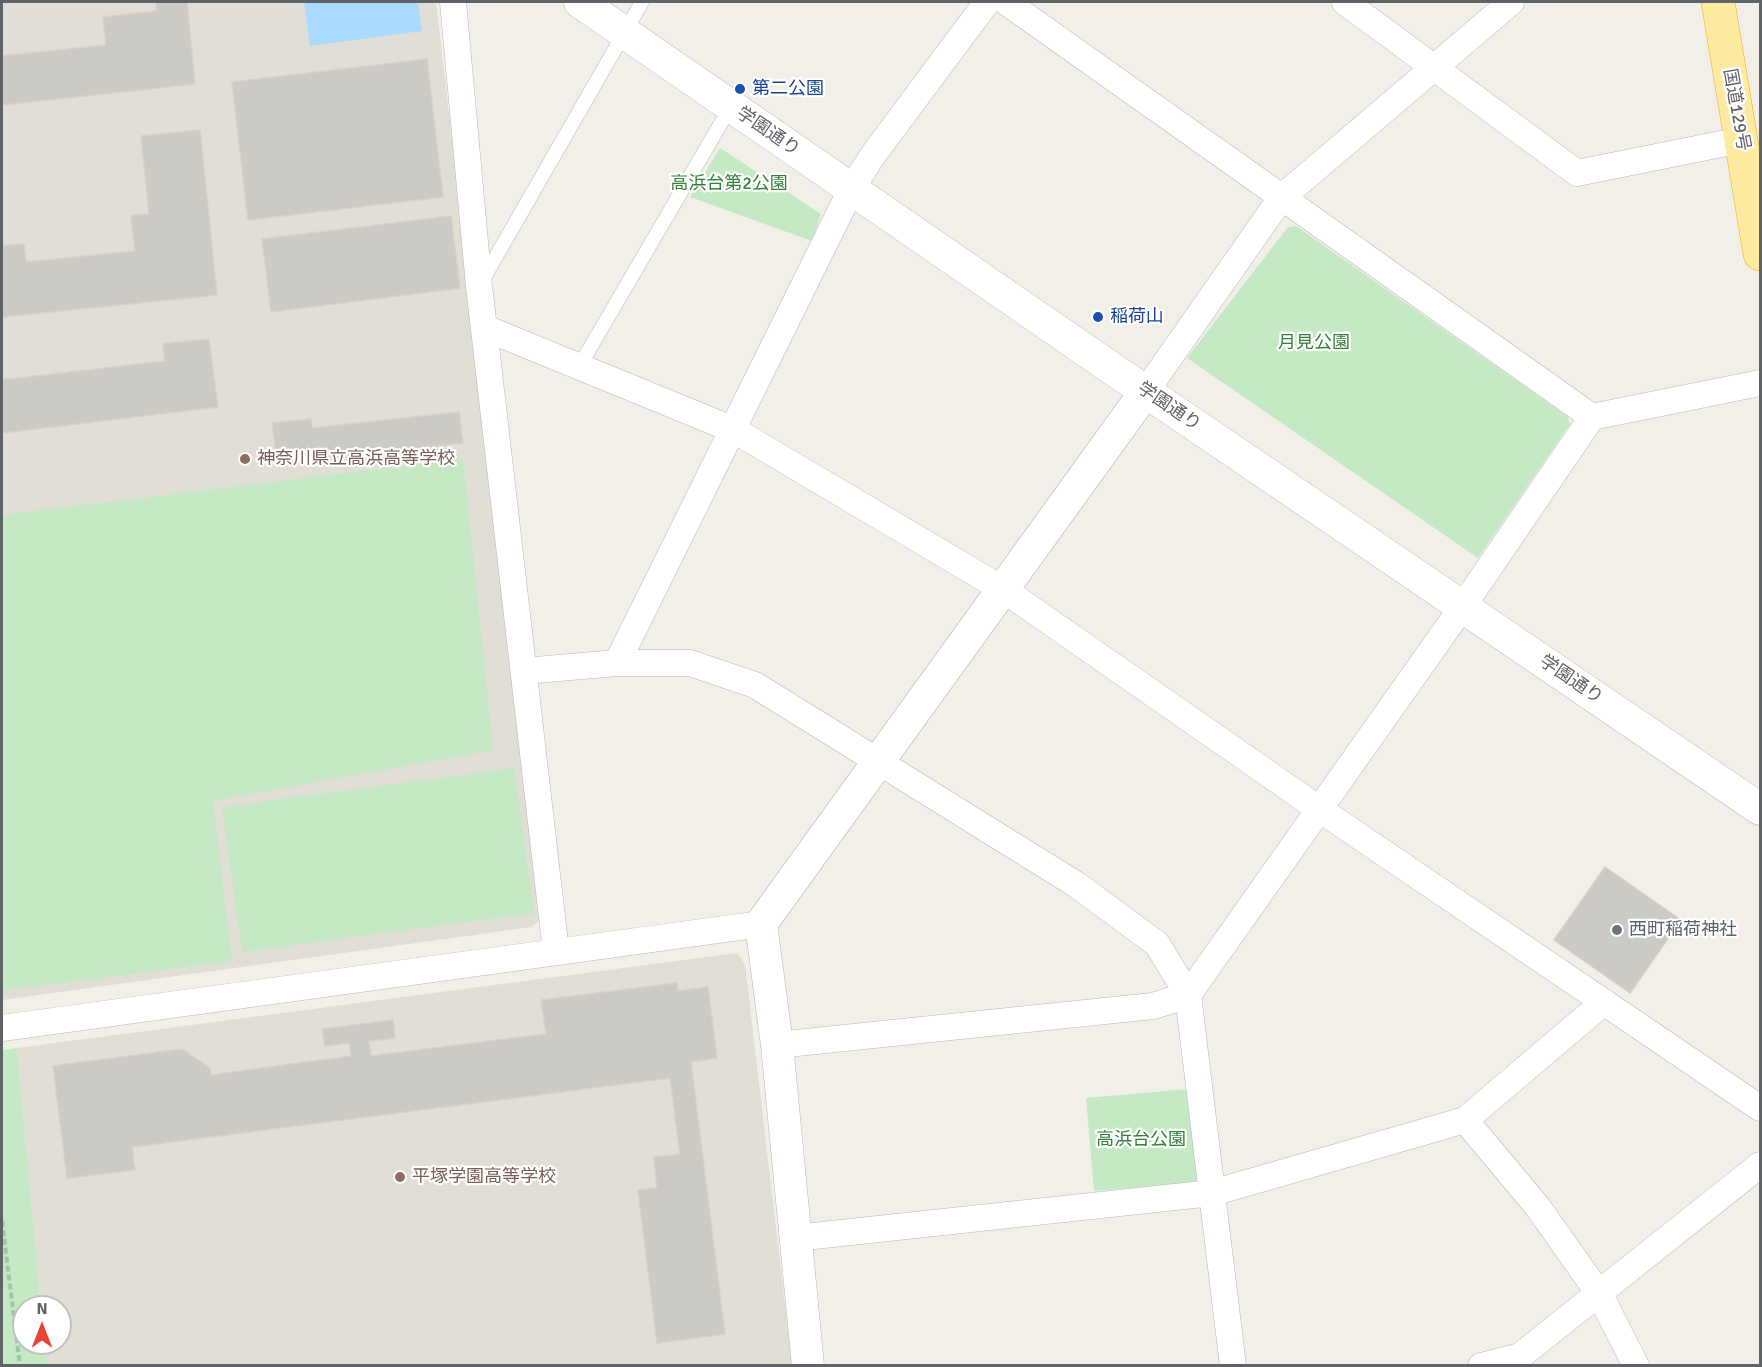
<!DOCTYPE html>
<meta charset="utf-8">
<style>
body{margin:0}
#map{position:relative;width:1762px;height:1367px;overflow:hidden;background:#f1efe8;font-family:Signika,sans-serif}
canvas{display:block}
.frame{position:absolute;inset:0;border:3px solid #5f6368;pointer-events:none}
.north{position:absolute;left:12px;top:1295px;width:60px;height:60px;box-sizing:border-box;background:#fff;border:2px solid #bfc1c3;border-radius:50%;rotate:0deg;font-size:16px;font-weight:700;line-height:24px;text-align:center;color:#5f6368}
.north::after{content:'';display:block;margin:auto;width:21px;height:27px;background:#ea4335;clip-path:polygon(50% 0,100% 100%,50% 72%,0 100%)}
</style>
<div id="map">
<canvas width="1762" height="1367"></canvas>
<div class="frame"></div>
<div class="north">N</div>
</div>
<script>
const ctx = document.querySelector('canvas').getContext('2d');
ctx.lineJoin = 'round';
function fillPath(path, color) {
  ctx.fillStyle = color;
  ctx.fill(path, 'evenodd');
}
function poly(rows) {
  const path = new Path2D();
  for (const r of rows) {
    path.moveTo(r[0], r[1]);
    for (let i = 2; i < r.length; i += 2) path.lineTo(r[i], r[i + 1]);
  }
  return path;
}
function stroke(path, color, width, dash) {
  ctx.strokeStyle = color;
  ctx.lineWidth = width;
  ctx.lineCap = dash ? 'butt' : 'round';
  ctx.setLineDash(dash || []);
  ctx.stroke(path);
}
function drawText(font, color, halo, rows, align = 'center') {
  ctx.font = font + ' Signika,"Noto Sans JP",sans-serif';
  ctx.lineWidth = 4.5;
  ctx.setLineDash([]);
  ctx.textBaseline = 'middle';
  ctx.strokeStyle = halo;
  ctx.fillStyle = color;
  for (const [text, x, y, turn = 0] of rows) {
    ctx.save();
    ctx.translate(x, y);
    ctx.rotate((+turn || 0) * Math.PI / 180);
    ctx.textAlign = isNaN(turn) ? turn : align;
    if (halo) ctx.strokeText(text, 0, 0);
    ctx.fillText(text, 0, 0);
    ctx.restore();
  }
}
fillPath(poly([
 [2,2,436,2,543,917,532,927,2,1000],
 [737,953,745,964,792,1365,47,1365,45,1343,60,1343,60,1307,41,1307,17,1048]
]), '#e1ded6');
fillPath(poly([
 [720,148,821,214,812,241,690,197],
 [1296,226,1568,417,1570,424,1478,558,1187,358,1288,227],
 [463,459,493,750,213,801,232,961,2,991,2,515],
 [514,768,534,913,242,952,222,807],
 [17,1048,41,1307,24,1307,24,1343,45,1343,47,1365,2,1365,2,1050],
 [1188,1089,1197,1182,1094,1191,1086,1098]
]), '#c5e8c5');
fillPath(poly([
 [304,2,418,2,422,31,310,46]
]), '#aadaff');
const building = poly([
 [156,2,187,2,195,84,2,105,2,56,106,45,103,17,157,11,156,2],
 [427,59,443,197,248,220,232,82,427,59],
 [200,130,217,295,2,317,2,230,3,246,24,244,26,262,135,251,131,216,149,214,141,136,200,130],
 [451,216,460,288,271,312,262,239,451,216],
 [209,339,218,407,2,433,2,380,165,361,163,344,209,339],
 [459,412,463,443,277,463,272,423,311,419,312,428,459,412],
 [1605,867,1681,920,1630,993,1554,940,1605,867],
 [677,983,678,991,708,987,717,1058,691,1062,725,1334,657,1343,638,1190,657,1188,654,1157,680,1154,670,1078,132,1147,135,1170,67,1178,53,1066,182,1049,210,1068,211,1075,351,1056,349,1043,325,1046,322,1029,393,1020,395,1038,369,1041,371,1056,546,1034,541,1000,677,983]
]);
fillPath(building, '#cccac5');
stroke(building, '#d6d1c6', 1.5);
const service = poly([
 [482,281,642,2],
 [579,367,731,106]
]);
const minor = poly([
 [453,2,479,286,556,952],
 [1006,2,1592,417,1760,383],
 [1345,2,1577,173,1741,140],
 [485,328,734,430,1004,590,1319,809,1760,1108],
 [1146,391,1281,198,1511,2],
 [617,663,852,188,873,155,987,2],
 [524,671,617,663,690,663,755,685,1077,885,1157,944,1188,995,1233,1366],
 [2,1028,761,924],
 [777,1045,1153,1006,1188,995,1463,606,1592,417],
 [1465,1120,1537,1206,1600,1295,1636,1366],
 [795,1238,1212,1193,1465,1120,1604,1002],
 [1481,1366,1520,1356,1760,1165]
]);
const tertiary = poly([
 [580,2,1117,372,1760,809],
 [808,1366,777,1045,761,924,1146,391]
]);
const trunk = poly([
 [1718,2,1760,254]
]);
stroke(service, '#b5b8bc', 15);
stroke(minor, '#b5b8bc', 27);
stroke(tertiary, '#b5b8bc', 33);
stroke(trunk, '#f9ab00', 34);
stroke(poly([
 [2,1221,20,1366]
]), '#9cc7a9', 4, [6, 3]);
stroke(service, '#fff', 14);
stroke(minor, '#fff', 26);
stroke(tertiary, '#fff', 32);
stroke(trunk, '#feeaa1', 33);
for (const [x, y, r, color] of [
 [740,89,6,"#1a4fb4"],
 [1098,317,6,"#1a4fb4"],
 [245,459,6,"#8d6e63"],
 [1617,930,6,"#6b7280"],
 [400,1177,6,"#8d6e63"]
]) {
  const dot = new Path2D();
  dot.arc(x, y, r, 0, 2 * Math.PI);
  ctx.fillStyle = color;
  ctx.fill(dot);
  stroke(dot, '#fff', 2);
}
drawText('18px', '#164399', '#fff', [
 ["第二公園",752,89],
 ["稲荷山",1110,317]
], 'left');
drawText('18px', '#5f6368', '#fff', [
 ["国道129号",1736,110,80],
 ["学園通り",768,132,34],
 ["学園通り",1169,407,34],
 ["学園通り",1571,680,34]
]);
drawText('18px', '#348238', '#fff', [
 ["高浜台第2公園",729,184],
 ["月見公園",1314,343],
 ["高浜台公園",1141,1140]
]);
drawText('18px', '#785e54', '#fff', [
 ["神奈川県立高浜高等学校",257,459],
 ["平塚学園高等学校",412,1177]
], 'left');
drawText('18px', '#5b616d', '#fff', [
 ["西町稲荷神社",1629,930]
], 'left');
</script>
